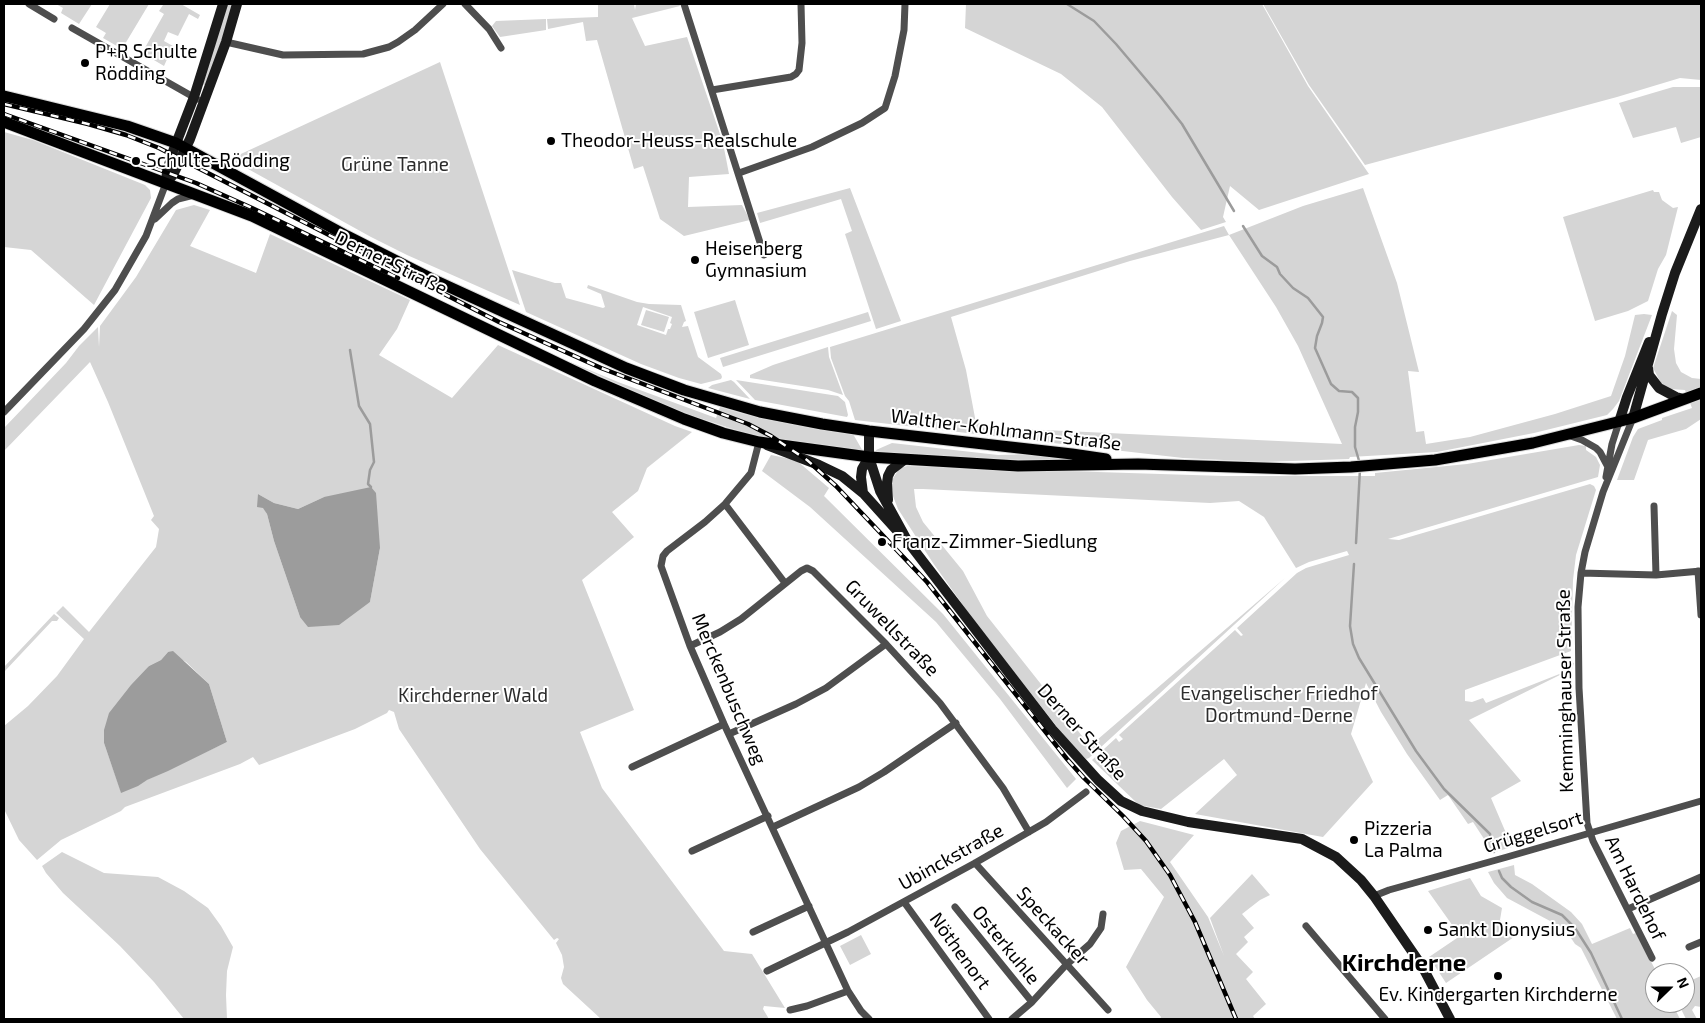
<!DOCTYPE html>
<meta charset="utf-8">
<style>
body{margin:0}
#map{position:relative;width:1705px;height:1023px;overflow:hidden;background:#fff;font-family:"Exo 2",sans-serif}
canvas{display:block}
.frame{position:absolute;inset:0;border:5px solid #000;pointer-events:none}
.north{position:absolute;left:1645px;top:963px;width:50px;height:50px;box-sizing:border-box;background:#fff;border:1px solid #999;border-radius:50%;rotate:68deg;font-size:14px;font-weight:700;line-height:20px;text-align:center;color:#000}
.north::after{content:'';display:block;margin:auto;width:18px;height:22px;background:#000;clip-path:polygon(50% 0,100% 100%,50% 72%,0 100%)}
</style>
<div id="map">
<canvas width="1705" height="1023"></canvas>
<div class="frame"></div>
<div class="north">N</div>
</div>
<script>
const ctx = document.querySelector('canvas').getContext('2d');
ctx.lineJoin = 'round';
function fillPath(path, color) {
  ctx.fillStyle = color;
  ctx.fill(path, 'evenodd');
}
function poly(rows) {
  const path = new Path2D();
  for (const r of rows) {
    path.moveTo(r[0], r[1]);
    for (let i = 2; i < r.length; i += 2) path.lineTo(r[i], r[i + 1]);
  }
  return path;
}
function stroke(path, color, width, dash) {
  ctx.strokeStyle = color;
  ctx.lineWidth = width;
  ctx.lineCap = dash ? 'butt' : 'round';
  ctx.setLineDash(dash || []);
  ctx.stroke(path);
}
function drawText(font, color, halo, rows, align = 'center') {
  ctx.font = font + ' "Exo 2",sans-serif';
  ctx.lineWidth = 4;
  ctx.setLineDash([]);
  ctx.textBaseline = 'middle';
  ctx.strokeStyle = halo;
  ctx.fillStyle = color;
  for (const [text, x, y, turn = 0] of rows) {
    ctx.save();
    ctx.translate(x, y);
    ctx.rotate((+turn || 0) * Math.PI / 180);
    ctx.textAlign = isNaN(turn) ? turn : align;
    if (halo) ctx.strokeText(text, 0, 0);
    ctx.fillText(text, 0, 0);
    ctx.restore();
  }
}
fillPath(poly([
 [56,4,92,4,79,24,61,13,63,8],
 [110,4,149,4,122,49,103,38,106,33,96,27],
 [161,4,181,4,200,15,198,19,189,14,178,36,168,32,164,41,173,46,164,66,142,53,164,14,159,11,163,5],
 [226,4,234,4,206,86,202,84],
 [598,4,634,4,635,10,636,4,679,4,680,6,632,18,645,46,687,37,723,143,729,174,689,177,688,207,742,205,750,220,684,236,660,219,643,166,634,169,597,40,586,41,583,22,548,29,547,19,598,17],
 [966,4,1262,4,1308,86,1369,174,1259,210,1230,186,1223,217,1226,222,1201,230,1172,197,1102,107,1061,74,965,28],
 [1263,4,1701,4,1701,80,1680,78,1617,97,1365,165,1309,85],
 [546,19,546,30,500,37,492,26,496,21],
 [440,62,520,305,407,255,371,237,230,159],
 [1673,87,1701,87,1701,137,1681,143,1676,127,1633,138,1619,103],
 [4,132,33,140,145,185,150,190,151,198,94,305,31,250,4,247],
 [850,188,901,321,876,329,845,234,852,231,841,199,760,223,757,213],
 [1363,188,1397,283,1419,372,1408,371,1416,432,1424,431,1426,444,1470,437,1555,414,1611,396,1625,356,1635,315,1644,314,1652,315,1619,401,1613,409,1607,415,1534,433,1437,452,1350,457,1349,459,1264,462,1183,458,855,420,849,401,845,396,831,358,830,347,1224,226,1229,235,1303,206],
 [1229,235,1276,307,1298,346,1342,444,1023,429,976,423,966,370,951,317,1130,261],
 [1653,190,1654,192,1659,192,1662,200,1673,208,1678,207,1666,255,1658,269,1648,301,1628,311,1595,321,1563,217],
 [194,205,210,210,190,246,256,273,270,234,410,300,397,329,379,355,452,398,498,345,675,426,692,432,647,468,638,491,612,512,634,537,582,580,634,710,580,732,602,788,724,951,752,954,785,1008,764,1006,763,1009,769,1019,601,1019,563,984,561,978,564,967,562,955,556,943,559,939,557,938,554,940,480,849,399,729,394,712,389,710,387,713,355,729,259,765,253,757,240,764,125,807,121,811,61,840,37,860,19,840,4,809,4,726,28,706,57,676,84,639,56,613,63,606,89,632,156,547,159,529,151,520,154,516,108,402,90,362,4,451,4,428,66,363,79,346,98,327,99,347,100,326,136,277,176,210],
 [258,494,274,503,298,509,324,497,380,548,370,602,365,604,300,617,274,541,267,514],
 [168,652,186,662,209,684,227,742,121,792,104,743,149,666,161,660],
 [512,270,555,283,561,283,566,298,603,308,605,307,601,294,587,288,588,285,637,302,649,304,681,305,686,321,684,322,682,327,688,326,698,357,721,374,722,377,721,379,701,384,679,378,641,364,526,312],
 [643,307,672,317,670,323,672,324,670,329,668,329,666,335,637,325],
 [735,300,749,345,708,358,694,312],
 [646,310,669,317,664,332,641,325],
 [1672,311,1677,315,1674,349,1676,363,1681,372,1692,378,1701,379,1701,419,1686,429,1648,440,1634,480,1617,480,1633,437,1638,429,1662,420,1662,418,1692,408,1685,390,1670,389,1661,383,1653,368],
 [868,312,871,321,723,367,720,358],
 [828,347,829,357,843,395,828,390,750,378,750,375,773,365],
 [563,359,618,382,716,418,720,407,744,414,853,434,864,453,754,436,675,410],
 [731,380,734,382,750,399,708,388,712,385],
 [736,380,838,396,845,402,848,415,847,417,755,400],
 [892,443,998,455,1037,454,1112,463,877,455,876,450],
 [1579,445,1586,446,1586,450,1596,457,1600,465,1598,477,1388,539,1399,540,1590,484,1594,486,1596,490,1576,555,1573,580,1571,651,1465,690,1465,701,1472,702,1483,698,1486,703,1567,671,1565,665,1571,662,1574,663,1572,669,1469,720,1521,781,1491,798,1512,847,1488,854,1486,842,1473,822,1468,824,1448,795,1440,800,1407,754,1381,712,1366,683,1351,734,1373,782,1323,837,1195,814,1237,775,1224,759,1161,809,1139,805,1092,760,1116,738,1119,742,1123,739,1119,735,1235,630,1241,636,1243,635,1237,628,1297,573,1306,568,1349,555,1347,551,1309,562,1296,568,1264,517,1239,501,1210,503,923,489,914,489,916,507,923,522,963,571,987,616,1090,746,1285,578,1159,694,1089,758,1086,759,1065,737,975,622,933,563,898,509,893,496,891,481,900,468,907,466,1224,476,1375,476,1375,473,1467,464],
 [771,455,796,460,829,488,824,496,943,614,1076,779,1067,788,1000,699,936,622,810,507,762,471],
 [54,614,59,618,57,621,52,621,4,672,4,667],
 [1140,821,1194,835,1170,862,1208,917,1224,956,1210,918,1252,874,1270,895,1260,900,1242,914,1254,928,1244,937,1248,942,1236,954,1253,972,1246,979,1266,1004,1253,1016,1255,1019,1160,1019,1161,1017,1147,1000,1126,967,1164,897,1141,869,1124,870,1116,843,1121,831],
 [62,852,104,873,158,877,184,891,208,908,221,926,233,947,227,971,226,995,227,1019,184,1019,154,982,120,946,63,893,46,873,42,866],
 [1514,865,1515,875,1532,884,1571,912,1582,924,1592,944,1630,928,1633,934,1636,933,1657,973,1655,973,1655,1003,1672,1003,1680,1019,1617,1019,1581,948,1575,944,1565,929,1507,898,1494,883,1488,872],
 [1470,878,1481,896,1502,908,1500,920,1514,937,1446,983,1429,957,1460,936,1428,891],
 [861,935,871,954,850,965,840,946],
 [1701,976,1701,1007,1695,1006,1692,1010,1697,1019,1686,1019,1678,1003,1685,1003,1685,983]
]), '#d5d5d5');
fillPath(poly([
 [371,487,376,493,380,548,370,602,339,625,308,627,300,617,274,541,267,514,263,508,257,507,258,494,274,503,298,509,324,497],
 [173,651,209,684,227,742,168,771,147,780,138,786,121,793,104,743,104,730,109,713,131,685,149,666,161,660,168,652]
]), '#9c9c9c');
stroke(poly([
 [1067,4,1094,21,1116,44,1160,96,1182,124,1234,211],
 [1243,226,1262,256,1277,267,1280,274,1293,288,1308,298,1323,317,1322,323,1317,336,1315,348,1331,384,1339,391,1352,392,1358,398,1358,412,1355,427,1355,447,1360,464],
 [350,350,359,406,370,424,374,462,370,470,368,484,371,487],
 [1356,543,1360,469],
 [1354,564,1350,626,1353,644,1359,658,1416,751,1444,789,1490,834,1494,852],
 [1499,871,1502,878,1511,887,1532,902,1562,915,1575,928,1591,953,1622,1019]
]), '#9c9c9c', 2.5);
const primary = poly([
 [4,96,127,126,176,143,347,236,434,280,626,368,684,390,760,412,822,424,869,431,1072,454,1106,459],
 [4,122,252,216,595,381,684,419,723,433,759,442,869,457,1018,466,1138,464,1295,469,1351,467,1435,460,1533,443,1633,418,1701,393]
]);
stroke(primary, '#dbdbdb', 13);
stroke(poly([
 [29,4,54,19],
 [465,4,489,29,501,48],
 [684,4,764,255],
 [72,28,197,99],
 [226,42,283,55,363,54,389,47,398,42,415,30,443,4],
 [712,90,791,77,796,74,799,70,802,43,801,4],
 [739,173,812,147,862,123,885,108,895,76,904,30,905,4],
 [155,219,172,203,178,199,194,195],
 [4,412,84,329,115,290,146,236,166,183],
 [1633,418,1603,492,1585,552,1581,573,1578,607,1579,688,1587,823,1593,841,1652,958],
 [1568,435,1582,440,1596,448,1600,452,1608,467],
 [759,442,751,473,725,504,705,522,667,551,663,556,661,566,690,646,724,724,848,991,861,1011,869,1019],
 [1606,477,1612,444,1619,422],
 [725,504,785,583],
 [1654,506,1656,575],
 [1698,571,1701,615],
 [1581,573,1656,575,1701,571],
 [690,646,720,632,741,619,801,571,807,568,813,571,886,644,940,703,1003,788,1029,832],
 [729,734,796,704,826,688,886,644],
 [632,767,724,724],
 [773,827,859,787,884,772,956,723],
 [692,851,768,816],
 [975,863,1108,1010],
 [1374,896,1389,890,1507,857,1701,801],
 [904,902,989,1019],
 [955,907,1032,1002],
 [1628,909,1701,877],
 [1306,926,1385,1019],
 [753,932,809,906],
 [1689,947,1701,942],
 [767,971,848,932,975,863,1046,822,1086,792],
 [790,1010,807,1006,848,991],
 [1012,1019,1032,1002,1066,965,1090,944,1101,928,1103,914]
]), '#4e4e4e', 7);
stroke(poly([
 [166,182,167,172,172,154,194,97,223,4],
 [166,183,173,175,190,139,226,42,237,4],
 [1648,368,1649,375,1659,388,1676,397,1684,399],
 [1633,418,1662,314,1675,273,1701,209],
 [1619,422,1627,397,1649,342],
 [767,445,819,465,842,476,863,493,900,534],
 [869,457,880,491,908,542,1052,729,1098,780,1121,801,1142,811,1188,822,1302,839,1336,857,1361,880,1374,896,1422,966,1450,1019],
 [863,493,861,477,862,469,869,457,869,431],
 [888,500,887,483,888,476,891,470,904,460]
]), '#1b1b1b', 10);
stroke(primary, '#000', 11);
const rail = poly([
 [4,104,88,124,126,135,159,148,499,322,601,368,748,424,771,436,807,460,836,486,927,582,1067,759,1084,778,1123,816,1146,841,1170,875,1195,922,1236,1019],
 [4,114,196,183,252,208,398,278]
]);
stroke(rail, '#000', 4.5);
stroke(rail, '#fff', 2.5, [8]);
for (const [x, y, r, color] of [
 [85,63,5,"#000"],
 [551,141,5,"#000"],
 [136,161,5,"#000"],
 [695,260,5,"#000"],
 [882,542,5,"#000"],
 [1354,840,5,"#000"],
 [1428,930,5,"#000"],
 [1498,976,5,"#000"]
]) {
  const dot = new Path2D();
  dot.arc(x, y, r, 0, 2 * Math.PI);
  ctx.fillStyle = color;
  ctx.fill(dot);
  stroke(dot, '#fff', 2);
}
drawText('19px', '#000', '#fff', [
 ["P+R Schulte",95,52],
 ["Rödding",95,74],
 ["Theodor-Heuss-Realschule",561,141],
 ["Schulte-Rödding",146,161],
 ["Heisenberg",705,249],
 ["Gymnasium",705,271],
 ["Franz-Zimmer-Siedlung",892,542],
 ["Pizzeria",1364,829],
 ["La Palma",1364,851],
 ["Sankt Dionysius",1438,930],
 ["Ev. Kindergarten Kirchderne",1498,995,"center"]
], 'left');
drawText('19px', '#2c2c2c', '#fff', [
 ["Grüne Tanne",395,165],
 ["Evangelischer Friedhof",1279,694],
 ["Dortmund-Derne",1279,716],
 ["Kirchderner Wald",473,696]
]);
drawText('19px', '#000', '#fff', [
 ["Derner Straße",391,263,26],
 ["Walther-Kohlmann-Straße",1006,430,7],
 ["Gruwellstraße",892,628,46],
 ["Merckenbuschweg",729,689,67],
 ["Kemminghauser Straße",1565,691,-91],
 ["Derner Straße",1082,732,48],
 ["Grüggelsort",1533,832,-17],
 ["Ubinckstraße",951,857,-29],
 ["Am Hardehof",1635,888,64],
 ["Speckacker",1053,926,48],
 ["Osterkuhle",1006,945,51],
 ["Nöthenort",960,951,54]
]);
drawText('bold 24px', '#000', '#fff', [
 ["Kirchderne",1404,963]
]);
</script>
